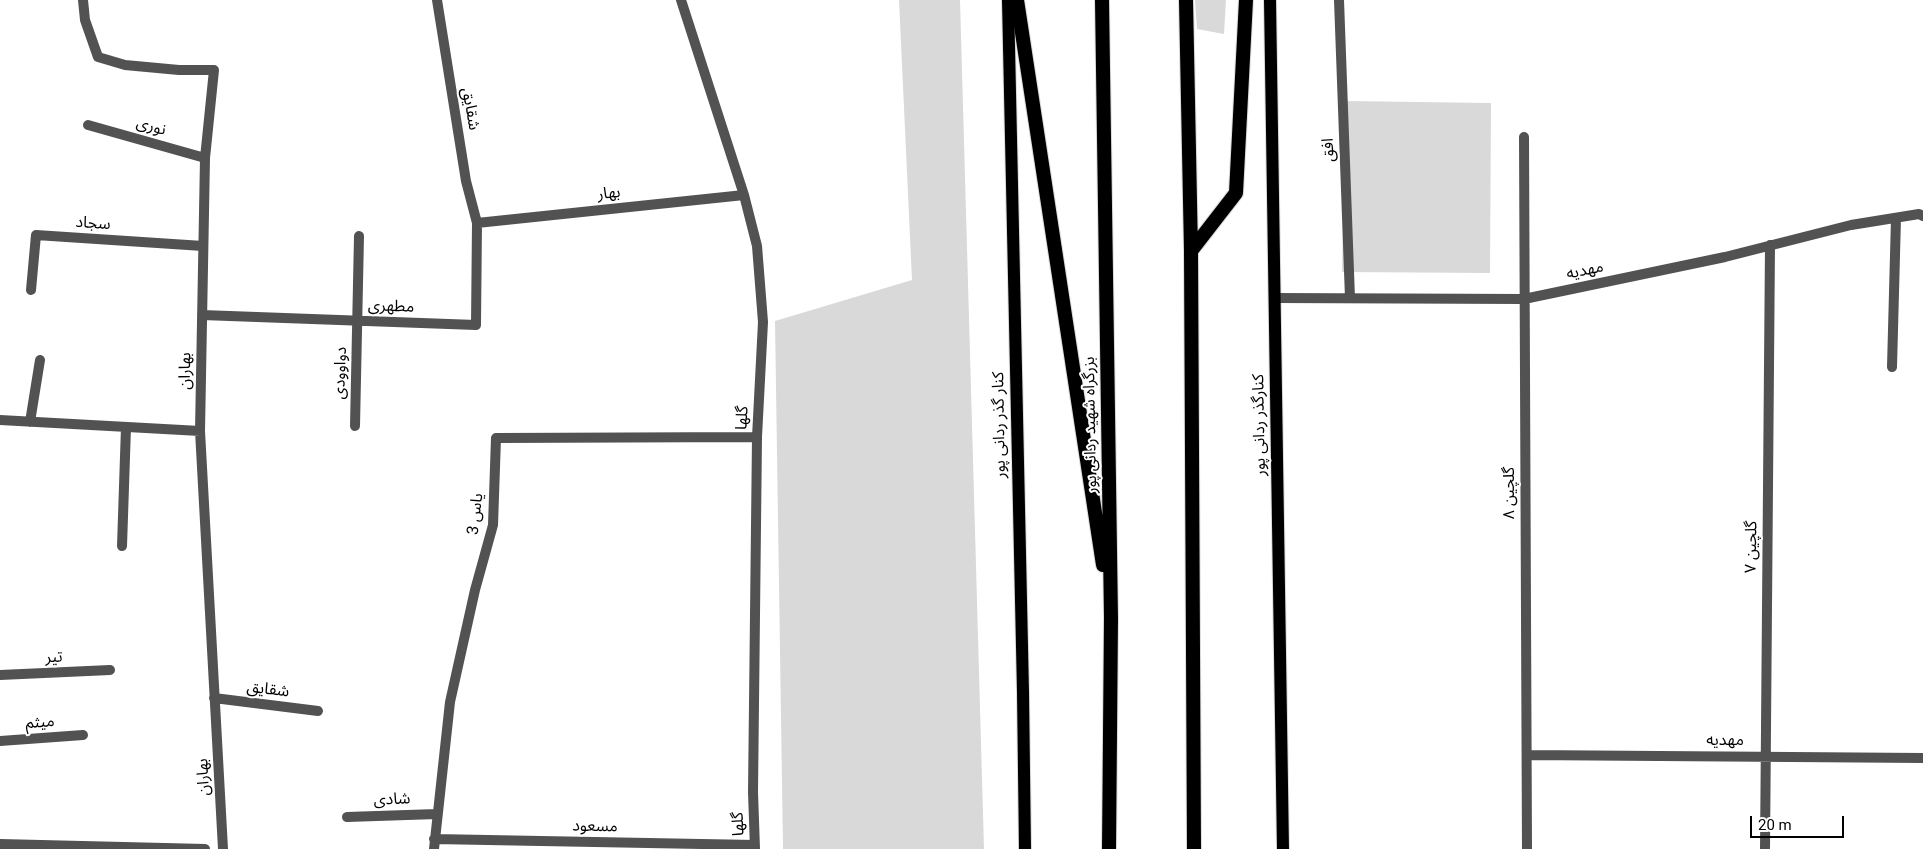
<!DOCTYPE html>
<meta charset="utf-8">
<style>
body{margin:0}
#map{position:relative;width:1923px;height:849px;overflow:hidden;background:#fff;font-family:Roboto,sans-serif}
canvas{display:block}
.scale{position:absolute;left:1750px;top:816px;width:94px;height:22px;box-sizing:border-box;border:2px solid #000;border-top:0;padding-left:6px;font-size:15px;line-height:18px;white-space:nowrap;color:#000;-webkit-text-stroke:4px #fff;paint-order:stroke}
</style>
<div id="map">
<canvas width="1923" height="849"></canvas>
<div class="scale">20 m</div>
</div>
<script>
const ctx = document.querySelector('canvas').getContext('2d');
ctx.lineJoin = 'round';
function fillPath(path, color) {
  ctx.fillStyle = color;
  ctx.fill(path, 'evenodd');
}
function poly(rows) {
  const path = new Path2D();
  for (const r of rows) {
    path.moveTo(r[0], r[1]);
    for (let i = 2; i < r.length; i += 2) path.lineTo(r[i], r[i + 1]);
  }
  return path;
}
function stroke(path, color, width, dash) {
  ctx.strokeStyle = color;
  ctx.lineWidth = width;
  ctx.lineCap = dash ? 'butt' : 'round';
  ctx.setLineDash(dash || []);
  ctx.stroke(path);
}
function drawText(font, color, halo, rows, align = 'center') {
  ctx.font = font + ' Roboto,"Noto Sans Arabic",sans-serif';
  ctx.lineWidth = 4;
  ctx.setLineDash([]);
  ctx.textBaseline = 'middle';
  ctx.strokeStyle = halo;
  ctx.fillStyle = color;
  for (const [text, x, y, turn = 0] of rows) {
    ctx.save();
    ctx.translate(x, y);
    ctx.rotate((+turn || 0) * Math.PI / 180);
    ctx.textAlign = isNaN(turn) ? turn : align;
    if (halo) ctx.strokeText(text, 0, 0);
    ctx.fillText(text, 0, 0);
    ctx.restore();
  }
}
fillPath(poly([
 [899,0,960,0,984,849,783,849,775,321,912,280],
 [1195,0,1226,0,1224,34,1197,29],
 [1345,101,1491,103,1490,273,1342,272]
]), '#d9d9d9');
const primary = poly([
 [1008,0,1023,692,1025,849],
 [1270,0,1283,849]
]);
const trunk = poly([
 [1017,0,1103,565],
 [1102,0,1111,618,1109,849],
 [1186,0,1191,251,1194,849],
 [1191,251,1236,193,1246,0]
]);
stroke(primary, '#dbdbdb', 14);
stroke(trunk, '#dbdbdb', 16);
stroke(poly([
 [83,0,85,20,98,57,125,65,179,70,214,70,205,158,200,431,223,849],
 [681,0,744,195,757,246,763,322,757,437,753,792,755,849],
 [1339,0,1350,298],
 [88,125,205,158],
 [1524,137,1527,849],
 [477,223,744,195],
 [31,290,36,235,203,246],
 [1275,298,1524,299,1725,257,1851,225,1919,214,1923,216],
 [202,315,476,325,477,223,466,181,437,0],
 [1892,367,1896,218],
 [0,420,200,431],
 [30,422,40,360],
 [355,426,359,236],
 [122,546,126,427],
 [0,675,110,670],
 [214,698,318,711],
 [0,741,83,735],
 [1527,755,1923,758],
 [347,817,437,814],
 [434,839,755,845],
 [0,844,205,849],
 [434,849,450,702,475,590,493,525,496,438,757,437],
 [1765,849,1770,245]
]), '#525252', 10);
stroke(primary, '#000', 12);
stroke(trunk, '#000', 14);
drawText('16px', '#000', '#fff', [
 ["شقایق",470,109,80],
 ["نوری",151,127,16],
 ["افق",1329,150,-92],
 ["بهار",609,194,-6],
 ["سجاد",93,224,4],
 ["مهدیه",1585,271,-12],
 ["مطهری",391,307,2],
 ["بهاران",186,371,-89],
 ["دواوودی",341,373,-88],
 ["گلها",743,418,-87],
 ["کنار گذر ردانی پور",1000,425,-91],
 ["بزرگراه شهید ردانی پور",1091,425,-91],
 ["کنارگذر ردانی پور",1260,425,-91],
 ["گلچین ۸",1510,493,-90],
 ["یاس 3",476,514,-83],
 ["گلچین ۷",1752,547,-89],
 ["تیر",54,658,-2],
 ["شقایق",268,690,7],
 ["میثم",40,723,-4],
 ["مهدیه",1725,741],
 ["بهاران",204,777,-93],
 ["شادی",392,800,-2],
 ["گلها",739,824,-92],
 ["مسعود",595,827,1]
]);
</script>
